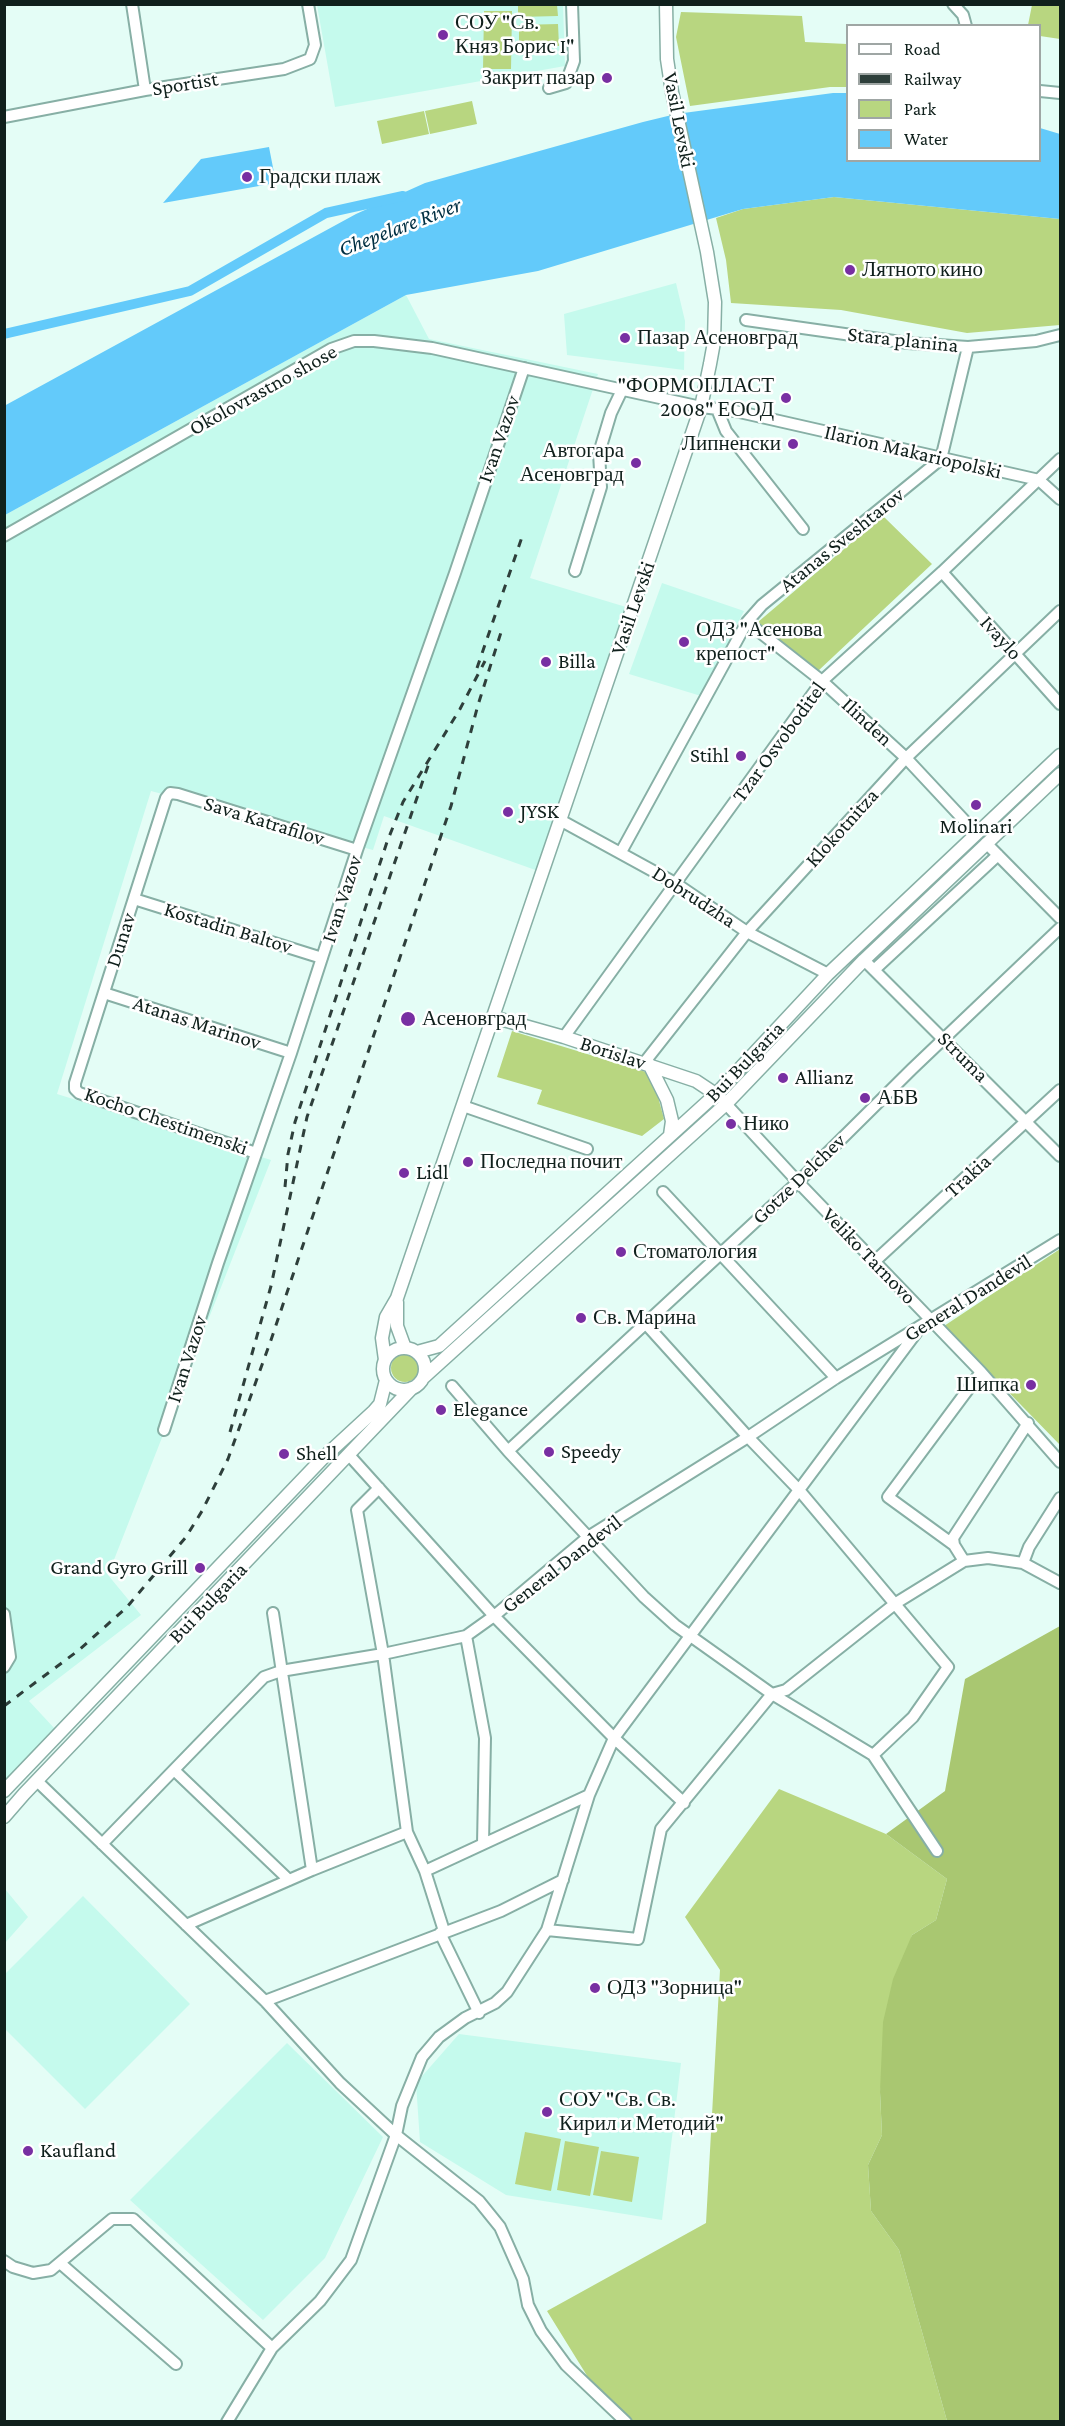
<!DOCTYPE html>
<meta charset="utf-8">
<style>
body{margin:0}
#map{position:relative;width:1065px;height:2426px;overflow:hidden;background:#e4fdf6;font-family:"Crimson Pro",serif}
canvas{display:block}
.frame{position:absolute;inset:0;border:6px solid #10201c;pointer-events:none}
.legend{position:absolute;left:846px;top:24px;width:195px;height:138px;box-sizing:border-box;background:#fff;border:2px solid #9fa6a4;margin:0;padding:8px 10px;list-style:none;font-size:18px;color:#10201c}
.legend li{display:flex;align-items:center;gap:12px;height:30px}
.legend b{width:30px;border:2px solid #9fa6a4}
</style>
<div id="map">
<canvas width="1065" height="2426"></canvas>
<div class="frame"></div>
<ul class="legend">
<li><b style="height:8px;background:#fff"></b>Road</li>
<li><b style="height:8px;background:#2e3f3b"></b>Railway</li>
<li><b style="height:16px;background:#b8d680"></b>Park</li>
<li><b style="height:16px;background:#63cafa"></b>Water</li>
</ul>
</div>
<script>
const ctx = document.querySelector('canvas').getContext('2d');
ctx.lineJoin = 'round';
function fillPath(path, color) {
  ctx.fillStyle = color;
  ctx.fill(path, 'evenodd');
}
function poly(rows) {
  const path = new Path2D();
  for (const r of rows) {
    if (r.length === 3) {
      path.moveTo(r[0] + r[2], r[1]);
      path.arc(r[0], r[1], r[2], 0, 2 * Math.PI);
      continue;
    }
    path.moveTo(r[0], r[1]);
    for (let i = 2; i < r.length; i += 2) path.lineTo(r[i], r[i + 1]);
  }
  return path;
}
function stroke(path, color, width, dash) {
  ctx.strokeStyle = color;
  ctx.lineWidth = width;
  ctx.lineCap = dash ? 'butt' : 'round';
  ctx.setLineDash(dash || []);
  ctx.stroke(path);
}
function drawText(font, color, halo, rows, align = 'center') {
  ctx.font = font + ' "Crimson Pro",serif';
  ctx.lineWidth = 5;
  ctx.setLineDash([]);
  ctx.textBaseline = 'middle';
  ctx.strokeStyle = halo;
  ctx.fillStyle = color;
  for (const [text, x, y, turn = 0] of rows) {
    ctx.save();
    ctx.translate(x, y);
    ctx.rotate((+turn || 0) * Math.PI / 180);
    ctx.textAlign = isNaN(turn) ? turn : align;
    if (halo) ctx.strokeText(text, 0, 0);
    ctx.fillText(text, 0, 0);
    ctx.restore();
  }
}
fillPath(poly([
 [317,5,563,5,565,66,335,107],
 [676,283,685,321,684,370,567,355,564,314],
 [406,295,429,339,598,374,530,578,626,607,541,872,384,816,373,850,151,791,57,1094,271,1160,108,1575,141,1615,29,1701,55,1729,5,1784,5,515],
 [662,583,744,611,701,696,629,674],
 [5,1889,28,1917,5,1943,4,1943],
 [83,1896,190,2004,85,2109,4,2028,5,1974],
 [459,2034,681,2063,662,2220,506,2195,420,2142,416,2083],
 [287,2043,383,2137,325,2258,263,2320,130,2200]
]), '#c5faed');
fillPath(poly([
 [518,5,557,5,558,16,518,17],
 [1032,5,1060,5,1060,39,1040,36,1040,26,1028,25],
 [484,11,512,11,511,69,483,69],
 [681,12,802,16,805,42,847,44,847,87,830,87,690,106,676,37],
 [558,24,559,46,519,47,519,25],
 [472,101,477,124,430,134,425,111],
 [424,111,429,134,382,144,377,121],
 [834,197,1060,219,1060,325,967,333,841,310,731,303,726,260,716,218,743,209],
 [883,516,932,564,818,671,758,622],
 [512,1031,646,1072,657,1093,664,1119,642,1136,537,1104,542,1090,497,1077],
 [1060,1249,1060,1445,944,1326],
 [405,1368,14],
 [779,1789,886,1834,947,1879,936,1920,912,1935,880,2092,882,2135,868,2165,871,2211,899,2250,947,2421,615,2421,547,2311,706,2223,720,1970,685,1917],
 [525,2132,561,2139,551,2191,515,2184],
 [565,2141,599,2147,590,2196,557,2190],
 [601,2151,639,2157,632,2202,593,2195]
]), '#b8d680');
fillPath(poly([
 [1060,1626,1060,2421,947,2421,899,2250,871,2211,868,2165,882,2135,880,2092,883,2022,893,1979,912,1935,936,1920,947,1879,886,1834,945,1791,965,1679]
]), '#a9c771');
fillPath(poly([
 [833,93,847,93,848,160,1040,160,1040,128,1060,134,1060,219,834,197,743,209,538,271,406,295,5,515,4,406,356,214,425,183,643,122,676,114],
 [269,147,276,183,163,203,201,159]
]), '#63cafa');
stroke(poly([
 [4,334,190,291,326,213,403,196]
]), '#63cafa', 10);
const minor = poly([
 [132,4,145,90],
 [953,4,963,15,966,26],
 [549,88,566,83,574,61,572,4],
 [1040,91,1060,93],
 [4,117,145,90,284,69,310,59,315,45,308,4],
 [746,320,908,343,968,347,1036,341,1060,335],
 [717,409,726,431,803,529],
 [4,536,331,349,354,341,374,341,432,348,701,407,735,411,1039,480,1060,499],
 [575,571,601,487,599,453,611,413,622,390],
 [942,572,1060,704],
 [747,622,822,681,906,758,976,833],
 [560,820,675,883,747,932,828,974],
 [986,843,1060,918],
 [621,852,747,622,762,605,941,459,968,347],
 [134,899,322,958],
 [864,960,1060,1156],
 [874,970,998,855],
 [104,993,291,1053],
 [564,1037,822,681,942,572,1060,459],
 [644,1063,747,932,906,758,1060,611],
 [726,1104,798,1182,981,1372,1060,1462],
 [463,1106,587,1149],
 [256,1153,79,1093,75,1089,75,1083,166,798,170,793,178,794,357,850],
 [663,1192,836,1378],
 [875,1261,1060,1090],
 [645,1323,748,1437,799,1490,948,1667,913,1717,873,1755],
 [452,1386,508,1451,644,1597,675,1625,772,1694,873,1755,937,1851],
 [164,1430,218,1263,291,1053,357,850,455,573,524,368],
 [508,1451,798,1182,912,1069,1060,928],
 [349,1455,494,1616,614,1738,684,1803],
 [379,1488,357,1510,383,1654,407,1832,425,1871,444,1931],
 [954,1545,888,1497,981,1372],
 [964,1561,954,1545,953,1538,1028,1423],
 [1023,1563,1029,1547,1060,1498],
 [273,1613,312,1870],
 [4,1614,10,1657,4,1667],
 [466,1636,485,1738,483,1844],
 [174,1770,289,1880],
 [37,1781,265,2001,340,2083,396,2135,479,2201,500,2227,523,2279,528,2305,541,2331,566,2365,626,2422],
 [102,1844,264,1677,281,1671,383,1654,466,1636,494,1616,588,1537,748,1437,836,1378,1060,1240],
 [425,1871,589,1795],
 [186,1925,312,1870,407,1832],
 [547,1930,638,1939,661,1829,772,1694,786,1690,896,1603,964,1561,988,1558,1023,1563,1060,1583],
 [440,1933,479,2013],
 [265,2001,501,1911,563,1880],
 [4,2261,13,2267,33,2273,51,2270,112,2219,133,2219,272,2348],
 [60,2263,176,2364],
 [227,2422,272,2348,320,2301,351,2260,396,2135,402,2106,422,2057,439,2037,465,2018,495,2003,507,1992,547,1930,589,1795,614,1738,919,1329]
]);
const major = poly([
 [493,1017,564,1037,696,1081,720,1097],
 [649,1064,667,1100,672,1121,670,1135],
 [397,1302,397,1326,405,1348],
 [404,1369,21],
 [417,1352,439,1346,716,1094,828,974,1060,755],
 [385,1360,382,1338,386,1317,397,1298,701,407,710,364,714,342,715,302,707,252,672,92,667,59,666,4],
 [423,1378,726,1104,864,960,1060,774],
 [4,1791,323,1458,374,1411,380,1404,386,1380],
 [4,1817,24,1794,412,1388]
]);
stroke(minor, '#87afa5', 14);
stroke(major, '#87afa5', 15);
stroke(minor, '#fff', 10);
stroke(major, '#fff', 12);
stroke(poly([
 [477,668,522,537],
 [285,1187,288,1154,295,1122,387,842,403,802,460,709,485,661],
 [230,1432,271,1286,307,1117,430,760],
 [4,1706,79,1650,127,1607,186,1537,202,1511,228,1459,271,1340,451,806,478,705,503,626]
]), '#2e3f3b', 3, [8, 8]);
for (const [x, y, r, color] of [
 [443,35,6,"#782fa2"],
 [607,78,6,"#782fa2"],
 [247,177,6,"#782fa2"],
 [850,270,6,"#782fa2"],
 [625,338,6,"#782fa2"],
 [786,398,6,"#782fa2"],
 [793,444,6,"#782fa2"],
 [636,463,6,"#782fa2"],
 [684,642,6,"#782fa2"],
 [546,662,6,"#782fa2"],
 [741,756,6,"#782fa2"],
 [976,805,6,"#782fa2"],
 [508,812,6,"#782fa2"],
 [408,1019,8,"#782fa2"],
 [783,1078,6,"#782fa2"],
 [865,1098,6,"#782fa2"],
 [731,1124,6,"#782fa2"],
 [468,1162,6,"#782fa2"],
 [404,1173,6,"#782fa2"],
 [621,1252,6,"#782fa2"],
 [581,1318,6,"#782fa2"],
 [1031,1385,6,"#782fa2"],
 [441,1410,6,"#782fa2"],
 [549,1452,6,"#782fa2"],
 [284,1454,6,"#782fa2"],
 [200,1568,6,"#782fa2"],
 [595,1988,6,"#782fa2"],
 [547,2112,6,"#782fa2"],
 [28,2151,6,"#782fa2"]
]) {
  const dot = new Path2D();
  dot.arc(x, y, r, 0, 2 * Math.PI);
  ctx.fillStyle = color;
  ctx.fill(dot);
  stroke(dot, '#fff', 2);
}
drawText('21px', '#10201c', '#fff', [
 ["СОУ \"Св.",455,23],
 ["Княз Борис I\"",455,47],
 ["Закрит пазар",595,78,"right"],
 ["Градски плаж",259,177],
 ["Лятното кино",862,270],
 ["Пазар Асеновград",637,338],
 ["\"ФОРМОПЛАСТ",774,386,"right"],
 ["2008\" ЕООД",774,410,"right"],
 ["Липненски",781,444,"right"],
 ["Автогара",624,451,"right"],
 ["Асеновград",624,475,"right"],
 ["ОДЗ \"Асенова",696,630],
 ["крепост\"",696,654],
 ["Billa",558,662],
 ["Stihl",729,756,"right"],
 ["JYSK",520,812],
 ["Molinari",976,827,"center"],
 ["Асеновград",422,1019],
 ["Allianz",795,1078],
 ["АБВ",877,1098],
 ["Нико",743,1124],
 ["Последна почит",480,1162],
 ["Lidl",416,1173],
 ["Стоматология",633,1252],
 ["Св. Марина",593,1318],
 ["Шипка",1019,1385,"right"],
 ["Elegance",453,1410],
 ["Speedy",561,1452],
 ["Shell",296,1454],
 ["Grand Gyro Grill",188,1568,"right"],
 ["ОДЗ \"Зорница\"",607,1988],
 ["СОУ \"Св. Св.",559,2100],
 ["Кирил и Методий\"",559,2124],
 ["Kaufland",40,2151]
], 'left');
drawText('21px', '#10201c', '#fff', [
 ["Sportist",185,84,-9],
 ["Vasil Levski",679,120,79],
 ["Stara planina",903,340,6],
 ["Okolovrastno shose",263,390,-29],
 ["Ivan Vazov",499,439,-71],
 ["Ilarion Makariopolski",913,452,13],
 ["Atanas Sveshtarov",842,540,-39],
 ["Vasil Levski",633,608,-71],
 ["Ivaylo",1001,638,48],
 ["Ilinden",867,722,43],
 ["Tzar Osvoboditel",779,742,-54],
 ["Sava Katrafilov",264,821,17],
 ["Klokotnitza",842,828,-48],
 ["Dobrudzha",694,897,33],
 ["Ivan Vazov",342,899,-72],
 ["Kostadin Baltov",228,928,17],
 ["Dunav",121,940,-72],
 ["Atanas Marinov",197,1023,18],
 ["Borislav",613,1053,18],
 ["Struma",963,1057,45],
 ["Bui Bulgaria",745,1062,-46],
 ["Kocho Chestimenski",166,1121,19],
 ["Trakia",968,1176,-42],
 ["Gotze Delchev",799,1179,-44],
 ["Veliko Tarnovo",869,1256,46],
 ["General Dandevil",968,1298,-32],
 ["Ivan Vazov",187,1359,-72],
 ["General Dandevil",562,1564,-38],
 ["Bui Bulgaria",208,1603,-46]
]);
drawText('italic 22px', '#002f42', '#fff', [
 ["Chepelare River",400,227,-21]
]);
</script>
